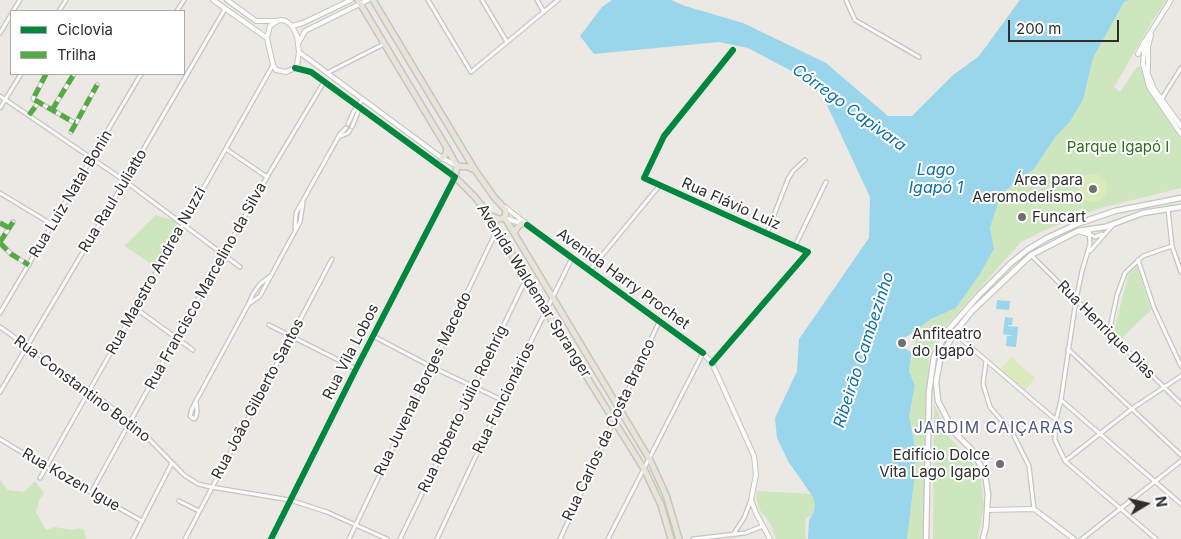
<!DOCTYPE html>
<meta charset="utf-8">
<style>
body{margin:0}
#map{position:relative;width:1181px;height:539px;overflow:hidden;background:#ece8e4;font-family:Inter,sans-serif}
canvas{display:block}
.legend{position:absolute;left:10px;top:10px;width:175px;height:65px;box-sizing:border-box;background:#fff;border:1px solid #ababab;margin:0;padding:6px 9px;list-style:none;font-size:15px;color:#2e2e2e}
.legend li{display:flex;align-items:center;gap:10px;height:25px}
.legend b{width:25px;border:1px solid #ababab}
.north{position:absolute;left:1121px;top:479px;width:50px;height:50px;-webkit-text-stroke:4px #fff;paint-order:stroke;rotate:81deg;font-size:14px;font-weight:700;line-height:20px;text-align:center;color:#2e2e2e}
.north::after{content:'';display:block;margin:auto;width:18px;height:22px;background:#2e2e2e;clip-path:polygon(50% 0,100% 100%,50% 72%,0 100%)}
.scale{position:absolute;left:1008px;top:20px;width:111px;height:22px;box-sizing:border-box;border:2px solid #2e2e2e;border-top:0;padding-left:6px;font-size:15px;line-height:18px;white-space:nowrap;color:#2e2e2e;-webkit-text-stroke:4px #fff;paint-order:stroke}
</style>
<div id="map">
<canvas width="1181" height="539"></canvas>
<ul class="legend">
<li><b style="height:6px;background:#00873e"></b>Ciclovia</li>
<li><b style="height:6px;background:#54ab44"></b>Trilha</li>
</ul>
<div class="north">N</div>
<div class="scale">200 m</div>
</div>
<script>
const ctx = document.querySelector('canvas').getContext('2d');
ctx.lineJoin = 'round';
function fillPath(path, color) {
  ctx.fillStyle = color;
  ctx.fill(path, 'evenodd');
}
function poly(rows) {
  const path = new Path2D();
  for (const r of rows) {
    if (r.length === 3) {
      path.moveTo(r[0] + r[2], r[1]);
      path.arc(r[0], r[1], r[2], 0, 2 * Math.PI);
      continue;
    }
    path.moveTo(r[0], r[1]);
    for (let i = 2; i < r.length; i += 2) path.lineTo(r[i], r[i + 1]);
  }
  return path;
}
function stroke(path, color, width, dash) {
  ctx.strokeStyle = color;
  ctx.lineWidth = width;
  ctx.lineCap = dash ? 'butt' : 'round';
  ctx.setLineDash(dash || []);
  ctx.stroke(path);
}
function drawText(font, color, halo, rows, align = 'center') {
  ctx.font = font + ' Inter,sans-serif';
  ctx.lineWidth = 4;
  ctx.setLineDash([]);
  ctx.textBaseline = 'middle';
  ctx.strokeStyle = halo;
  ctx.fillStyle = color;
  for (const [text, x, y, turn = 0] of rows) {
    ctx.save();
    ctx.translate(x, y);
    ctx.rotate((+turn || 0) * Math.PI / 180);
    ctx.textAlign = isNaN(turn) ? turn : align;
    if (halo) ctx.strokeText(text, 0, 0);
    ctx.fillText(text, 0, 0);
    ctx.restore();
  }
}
fillPath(poly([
 [1129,0,1167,0,1153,20,1114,87,1120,92,1137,67,1142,67,1148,87,1181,139,1181,188,1097,209,1045,230,1021,242,946,326,938,337,929,358,925,440,925,533,924,539,907,539,915,474,915,447,909,416,915,386,909,371,918,329,931,319,956,308,994,249,990,228,1001,193,1034,169,1056,136,1069,123,1083,100,1093,58,1124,2],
 [156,215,178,222,156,267,124,246],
 [1137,266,1151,310,1121,339,1114,331,1128,275],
 [934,404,950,438,972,461,981,479,984,505,978,539,933,539],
 [0,480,8,490,24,492,35,481,44,493,39,501,36,512,46,530,55,527,71,530,80,528,84,530,86,539,0,539],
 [757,491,813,494,815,506,813,514,810,517,806,518,805,530,806,539,776,539,770,523,759,509,756,498]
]), '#cee6be');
fillPath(poly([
 [1093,188,14],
 [1011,357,1035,378,1025,390,1001,369]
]), '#d9eabb');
fillPath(poly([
 [612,0,671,0,685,6,743,23,826,63,888,116,912,116,952,76,979,56,1020,0,1129,0,1124,2,1093,58,1083,100,1069,123,1056,136,1034,169,1001,194,990,228,994,249,981,272,956,308,931,319,918,329,895,344,912,352,909,371,915,386,909,416,915,447,915,474,907,539,808,539,809,520,813,514,815,506,813,497,788,461,777,438,775,418,797,371,799,339,869,238,870,197,820,90,797,74,748,48,719,42,594,54,580,36,602,7],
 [997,300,1010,301,1009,310,996,309],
 [1005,317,1013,318,1012,325,1008,325,1008,326,1018,327,1016,347,1006,346,1007,336,1013,336,1003,334]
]), '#99d6ec');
const minor = poly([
 [428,0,471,72,558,0],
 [482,0,507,42],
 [537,0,544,12],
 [846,0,855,20,919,57],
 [13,11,20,0],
 [59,11,66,0],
 [177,11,184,0],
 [0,33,11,15],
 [327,73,384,44],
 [46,74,33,99,75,123],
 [0,96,125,181,240,267],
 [1161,100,1181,68],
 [0,108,21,74],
 [52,110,74,74],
 [29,115,39,102],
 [348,124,354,111,362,100],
 [352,127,358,112,358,107],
 [71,132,97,85],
 [339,137,348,133,350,130],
 [226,149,267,177],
 [0,193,53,225],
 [1168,209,1172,246,1181,272],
 [0,223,9,228],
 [295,228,296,213,340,134,346,128],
 [1089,232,1090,244,1082,271,1076,300,1061,400,1056,420,1055,440,1065,461,1156,539],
 [767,233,788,179,793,171,805,160],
 [1089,234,1095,237,1102,234],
 [0,242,13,222],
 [0,243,11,254,29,265],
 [795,246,826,182],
 [1090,251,1112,226],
 [1031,255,1181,404],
 [1138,260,1154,308,1181,366],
 [590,270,660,185],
 [250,303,260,296,300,222,303,203],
 [135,308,193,350],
 [0,313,141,74],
 [269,325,356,369],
 [0,327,90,391,130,422,149,439,184,475,198,484,211,487,290,500,327,512,387,539],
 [954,333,1056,420],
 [1109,333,1117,295,1125,273,1143,256,1172,246],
 [373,336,432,367,502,400],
 [1068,349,1181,455],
 [986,361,983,384,990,407,1013,434,1029,466,1034,509],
 [712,363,808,252,644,178,664,136,733,50],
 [0,392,125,181,225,9],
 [1061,400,1181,504],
 [196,401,197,411,196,417,194,419,190,416,192,409,196,401,248,305,253,294,260,284,269,277],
 [0,439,46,467,142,521],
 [1065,461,1133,408,1181,376],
 [40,478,273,65],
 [91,493,176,338,267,177,324,82],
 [179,501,199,511],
 [733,535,744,518,751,500],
 [133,539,172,463],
 [185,539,332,259],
 [271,539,356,369,455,177],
 [349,539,497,230],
 [400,539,526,279],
 [437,539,502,400,572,258],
 [560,539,659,322],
 [608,539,703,353],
 [693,539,745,533,763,526],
 [1082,539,1181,461]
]);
const tertiary = poly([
 [213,0,267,38],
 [227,0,256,21,275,21],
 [1171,0,1145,41,1143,64,1149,87,1181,134],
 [281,20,286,21,292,26,297,36,299,52,297,65,295,68,286,72,276,70,273,65,267,38,270,26,277,21,281,20],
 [292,26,303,23,351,0],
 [299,42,305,31,368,0],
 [299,52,442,158,457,166],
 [1138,54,1144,42],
 [295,68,311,72,455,177],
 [1146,69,1154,89,1181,126],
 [1148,70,1148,47,1151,35],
 [505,207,550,242,703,353,712,363,754,456,756,475,751,500,756,513,770,539],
 [505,218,523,224],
 [987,510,1034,509,1074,539]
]);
const secondary = poly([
 [1079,231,1089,234],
 [926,539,929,392,934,356,948,330,979,295,1010,264,1027,250,1047,238,1077,224,1115,211,1181,198],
 [983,539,986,526,988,494,985,474,972,450,954,432,938,401,936,382,940,360,954,333,972,311,1031,255,1078,231,1105,227,1143,213,1181,207]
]);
const primary = poly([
 [358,0,447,148,457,166,455,177,474,196,489,215,526,279,644,469,661,505,671,539],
 [373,0,475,170,494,197,506,210,505,218,650,460,666,495,679,539],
 [442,158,446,154,447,148],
 [457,166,468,167,475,170],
 [489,215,499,219,505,218],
 [514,233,517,228,522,223]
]);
stroke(minor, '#c5c4c5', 5.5);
stroke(tertiary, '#c5c4c5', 6);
stroke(secondary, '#c5c4c5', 7);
stroke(primary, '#c6c5c4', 8);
stroke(minor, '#fcfcfb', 3);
stroke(tertiary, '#fcfcfb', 4);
stroke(secondary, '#fcfcfb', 4.5);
stroke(primary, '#e8e4d6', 5);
stroke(poly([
 [46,74,33,99,75,123],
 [52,110,74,74],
 [29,115,39,102],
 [71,132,97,85],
 [0,223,9,228],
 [0,242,13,222],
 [0,243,11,254,29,265]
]), '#54ab44', 5, [10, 5]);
stroke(poly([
 [527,225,703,353],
 [712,363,808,252,644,178,664,136,733,50],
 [271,539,356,369,455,177,311,72,295,68]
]), '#00873e', 6);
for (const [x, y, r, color] of [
 [1093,189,5,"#706f6e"],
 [1022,217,5,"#706f6e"],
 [902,343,5,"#706f6e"],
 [1000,464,5,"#706f6e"]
]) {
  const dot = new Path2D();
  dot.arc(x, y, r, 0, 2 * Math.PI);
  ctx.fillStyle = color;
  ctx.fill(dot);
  stroke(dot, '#fff', 2);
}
drawText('15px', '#2c6e1b', '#fff', [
 ["Parque Igapó I",1118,147]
]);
drawText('15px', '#2e2e2e', '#fff', [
 ["Área para",1083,180],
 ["Aeromodelismo",1083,197],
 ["Funcart",1032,217,"left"],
 ["Anfiteatro",912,334,"left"],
 ["do Igapó",912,351,"left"],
 ["Edifício Dolce",990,455],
 ["Vita Lago Igapó",990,472]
], 'right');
drawText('15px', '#2e2e2e', '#fff', [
 ["Rua Luiz Natal Bonin",71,194,-59],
 ["Rua Raul Juliatto",113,201,-59],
 ["Rua Flávio Luiz",731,204,24],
 ["Rua Maestro Andrea Nuzzi",156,271,-61],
 ["Avenida Harry Prochet",623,279,36],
 ["Rua Francisco Marcelino da Silva",206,286,-61],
 ["Avenida Waldemar Spranger",534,291,58],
 ["Rua Henrique Dias",1106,330,45],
 ["Rua Vila Lobos",351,352,-63],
 ["Rua Juvenal Borges Macedo",423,384,-64],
 ["Rua Constantino Botino",82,389,37],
 ["Rua Funcionários",504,398,-64],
 ["Rua João Gilberto Santos",258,399,-62],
 ["Rua Roberto Júlio Roehrig",463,409,-64],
 ["Rua Carlos da Costa Branco",609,430,-65],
 ["Rua Kozen Igue",71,480,30]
]);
drawText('italic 16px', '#0d6fa3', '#fff', [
 ["Córrego Capivara",849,108,36],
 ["Lago",936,170],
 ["Igapó 1",936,188],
 ["Ribeirão Cambezinho",864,350,-72]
]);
ctx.letterSpacing = '1px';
drawText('16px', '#4d5680', '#fff', [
 ["JARDIM CAIÇARAS",994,428]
]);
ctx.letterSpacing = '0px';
</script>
